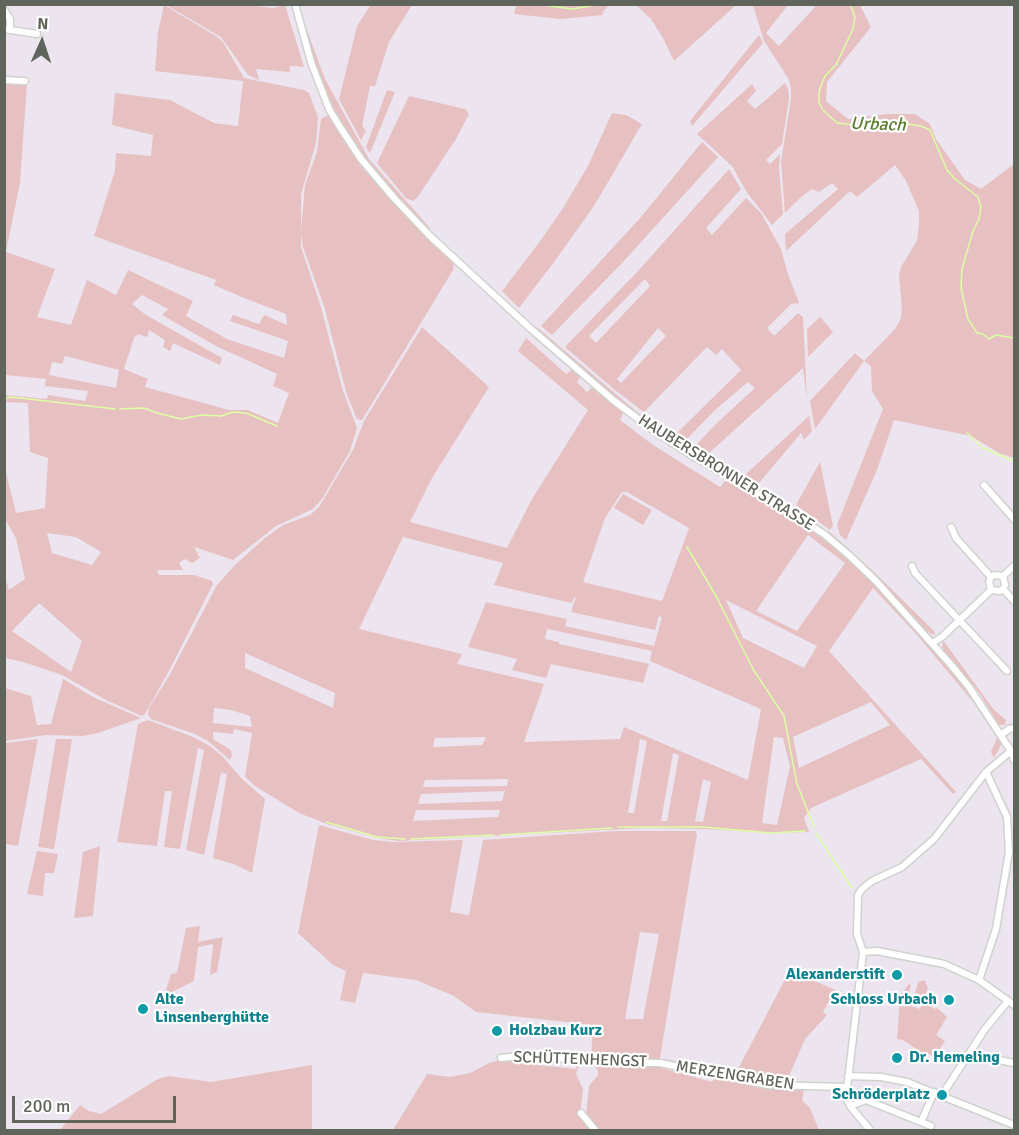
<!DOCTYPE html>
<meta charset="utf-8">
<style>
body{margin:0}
#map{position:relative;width:1019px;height:1135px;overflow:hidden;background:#ece4ef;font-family:Signika,sans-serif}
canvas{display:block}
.frame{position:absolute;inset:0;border:6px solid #60655c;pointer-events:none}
.north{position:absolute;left:12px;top:12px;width:60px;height:60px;-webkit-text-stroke:4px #fff;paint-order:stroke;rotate:3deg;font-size:16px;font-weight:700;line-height:24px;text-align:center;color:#60655c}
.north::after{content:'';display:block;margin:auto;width:21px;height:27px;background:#60655c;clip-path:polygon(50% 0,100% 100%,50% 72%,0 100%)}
.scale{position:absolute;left:12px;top:1096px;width:164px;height:27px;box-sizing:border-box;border:3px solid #60655c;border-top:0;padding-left:8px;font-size:18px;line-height:21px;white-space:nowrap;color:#60655c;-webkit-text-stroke:4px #fff;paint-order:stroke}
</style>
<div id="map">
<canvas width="1019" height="1135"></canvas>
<div class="frame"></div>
<div class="north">N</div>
<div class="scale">200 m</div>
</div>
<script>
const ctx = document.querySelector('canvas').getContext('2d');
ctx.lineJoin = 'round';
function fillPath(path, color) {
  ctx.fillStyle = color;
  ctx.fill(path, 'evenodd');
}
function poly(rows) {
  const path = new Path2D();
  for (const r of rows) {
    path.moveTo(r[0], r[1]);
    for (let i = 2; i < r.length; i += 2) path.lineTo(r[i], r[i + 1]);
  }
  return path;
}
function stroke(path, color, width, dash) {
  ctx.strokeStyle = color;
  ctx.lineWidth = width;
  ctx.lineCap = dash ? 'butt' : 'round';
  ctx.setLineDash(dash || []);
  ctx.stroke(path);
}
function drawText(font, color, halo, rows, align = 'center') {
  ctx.font = font + ' Signika,sans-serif';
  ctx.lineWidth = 4.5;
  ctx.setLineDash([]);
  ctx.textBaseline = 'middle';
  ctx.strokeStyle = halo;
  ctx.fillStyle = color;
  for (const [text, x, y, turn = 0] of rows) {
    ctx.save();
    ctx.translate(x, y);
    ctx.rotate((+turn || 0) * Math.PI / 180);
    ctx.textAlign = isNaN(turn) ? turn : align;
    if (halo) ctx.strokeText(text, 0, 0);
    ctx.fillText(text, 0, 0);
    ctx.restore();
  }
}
fillPath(poly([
 [239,4,273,8,285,5,304,67,290,66,290,72,256,69,259,80,248,75,221,37,166,5],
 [371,4,412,5,389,42,375,86,370,86,362,126,366,131,361,140,339,99,357,26],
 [164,5,216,36,223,42,244,78,304,90,309,93,318,117,316,143,301,194,301,247,321,307,342,388,357,428,350,451,322,499,313,509,276,526,233,560,194,547,200,558,192,563,185,559,179,563,183,570,157,570,159,575,194,575,212,581,213,584,170,669,145,714,142,716,108,701,62,675,23,662,5,658,4,573,9,590,25,579,16,538,5,519,5,468,16,513,45,508,48,458,30,452,28,403,5,402,5,395,47,399,48,395,85,401,88,391,45,386,46,379,5,375,5,84,27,83,20,183,6,252,55,269,37,317,71,325,87,280,116,295,128,270,193,301,186,316,227,339,284,358,288,341,230,321,233,315,259,324,264,315,287,325,286,314,244,298,214,285,216,280,94,236,115,171,116,153,151,156,153,135,112,125,115,93,170,100,214,123,238,126,243,81,155,71,158,32],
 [142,295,168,309,162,315,216,346,277,374,273,386,289,393,278,423,248,410,229,410,145,387,148,379,124,369,134,338,138,334,147,337,149,330,165,340,163,347,170,351,173,343,220,365,222,358,146,315,132,304],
 [65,356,119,370,116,388,49,375,52,362,62,364],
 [47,533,76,537,101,552,92,565,52,553],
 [39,603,82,641,71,672,12,631],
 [507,5,611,5,607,7,602,13,603,15,561,19,514,14,516,6],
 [636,5,736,5,674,61,663,38,651,19],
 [753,5,788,5,766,33,779,46,815,7,812,5,860,5,871,27,827,82,826,101,848,119,888,114,915,114,930,124,936,139,965,180,981,189,1014,164,1014,458,999,453,971,436,894,420,877,470,846,540,840,535,837,525,883,409,872,391,871,366,864,361,815,429,810,401,855,353,864,361,896,328,901,318,902,307,899,276,901,267,917,241,919,223,919,211,906,181,895,165,857,197,850,191,786,251,785,234,838,189,832,183,819,192,812,189,801,197,785,213,781,162,791,99,791,88,788,78,764,41],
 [305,25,325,79,369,159,430,228,429,230,389,188,365,159,350,137,333,109,322,85,312,59],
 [759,35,763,43,692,126,690,121],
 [785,83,788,88,789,98,782,144,766,160,770,164,780,154,779,168,783,214,772,225,746,191,732,166,697,134,752,84,756,91,747,101,755,109],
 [387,90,395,92,370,153,366,147],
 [409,96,465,109,469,114,456,139,417,198,413,201,406,198,377,163],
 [612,113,626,115,642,124,594,206,557,258,519,308,502,291,541,240,563,208,588,166],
 [326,116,331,117,358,160,376,182,454,262,453,270,362,420,357,419,347,395,324,306,303,247,301,232,305,185,317,152,321,119],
 [702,142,718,157,624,261,552,335,541,326,641,217],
 [729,169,741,189,706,228,712,235,746,198,761,213,781,249,788,274,799,303,791,304,767,328,774,336,798,313,803,317,807,401,803,368,708,454,694,447,718,422,755,388,748,382,715,410,685,441,675,435,741,370,722,349,716,355,707,347,644,412,615,390,565,347,638,271],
 [645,279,650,286,596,343,589,336],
 [658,328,666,336,621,383,617,379],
 [820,317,833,332,808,357,807,329],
 [422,327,489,387,432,478,410,522,507,548,532,499,588,410,518,351,526,338,566,374,573,369,581,376,577,382,587,392,593,386,624,411,620,420,653,445,720,487,727,479,795,518,825,539,852,562,873,581,964,684,1002,743,994,758,991,752,997,738,974,703,917,635,873,588,829,651,956,792,953,794,921,759,811,808,804,818,809,832,771,833,705,829,643,828,415,840,398,841,378,838,327,824,299,813,255,786,245,777,252,733,234,729,233,734,213,732,213,739,231,750,232,756,230,760,208,741,195,734,151,719,148,715,149,708,169,676,217,585,236,564,265,538,283,525,310,515,319,507,353,450,364,421],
 [622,492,627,492,689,528,662,601,583,582,605,518],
 [808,535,845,563,797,631,756,611],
 [403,537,503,563,494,585,572,603,574,597,576,597,571,612,655,630,659,616,662,617,654,646,565,626,567,619,486,602,468,647,517,659,512,670,546,678,551,664,643,683,649,664,559,644,559,642,545,639,547,629,652,651,650,661,761,709,748,780,624,727,620,739,524,742,544,684,457,664,462,654,359,629],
 [726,600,817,646,804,668,743,638],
 [245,653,335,693,333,708,245,668],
 [871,702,890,725,799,768,793,737],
 [214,708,231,710,250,716,252,727,213,723],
 [774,737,783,738,790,766,777,825,762,823],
 [435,738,485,737,486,738,482,745,433,747],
 [640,739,647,741,634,813,628,813],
 [673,753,679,755,667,821,661,821],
 [508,779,507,786,423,787,425,780],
 [703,779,711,782,703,822,695,821],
 [505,791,502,801,418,804,421,794],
 [416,810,500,810,498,817,413,821],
 [538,328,637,412,692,449,725,468,725,471,656,429,624,404,535,329],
 [809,416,812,431,804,440,801,433,759,483,745,475],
 [820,462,833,526,830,530,796,505],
 [732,473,778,499,832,534,873,571,934,631,935,635,931,634,925,630,878,579,798,514,730,474],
 [623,494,652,510,643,525,614,508],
 [943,640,994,710,1006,720,1005,725,999,725,980,694,945,652,942,647],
 [63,679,93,697,141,718,98,733,83,736,46,735,5,741,5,688,31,696,37,725,51,724],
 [148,720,193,737,210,746,223,757,242,779,265,799,252,873,236,865,213,858,227,774,221,773,204,855,186,850,204,750,198,748,180,849,164,847,172,791,165,791,157,846,117,842,138,724],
 [38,739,18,846,5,844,5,743],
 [56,739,72,739,54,849,38,847],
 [319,825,373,840,393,842,463,840,450,912,469,915,483,840,615,831,695,831,697,834,660,1058,656,1061,656,1065,658,1067,712,1082,714,1079,662,1066,804,1089,802,1100,810,1108,819,1130,599,1130,586,1115,589,1086,598,1075,598,1071,591,1059,593,1025,476,1012,454,996,416,980,363,973,355,1003,340,1000,346,971,333,965,298,933],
 [640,932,659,934,643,1019,625,1019],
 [100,846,93,916,74,918,83,852],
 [37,851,58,854,54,873,45,873,43,896,27,894],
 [200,926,198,942,223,937,217,972,210,975,213,944,198,947,194,981,164,996,171,974,177,973,186,928],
 [790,970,835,990,823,1012,827,1015,805,1039,786,1083,736,1076,666,1062,663,1059,737,1071],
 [925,980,928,989,922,1001,935,1009,937,1008,947,1017,936,1035,945,1041,935,1056,919,1051,903,1040,897,1039,900,999,891,998,900,996,909,984,911,985,905,1004,920,1009,922,1003,913,1001,918,982],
 [514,1057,519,1057,519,1063,576,1069,577,1064,579,1064,576,1074,583,1089,580,1116,591,1130,393,1130,427,1074,450,1077,470,1073,489,1063],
 [312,1065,312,1130,60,1130,80,1105,89,1111,101,1114,158,1079,169,1076,211,1082]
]), '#e7c0c2');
stroke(poly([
 [536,4,572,9,603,4],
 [850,4,855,17,853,29,836,65,825,76,822,83,819,92,819,103,823,110,837,123,856,125,889,123,907,124,921,126,930,130,947,170,955,179,978,197,981,207,979,219,973,231,962,269,961,288,968,319,977,333,983,334,989,339,996,335,1014,338],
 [4,399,10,397,29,399,115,409],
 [120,409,144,408,157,413,181,419,202,415,221,416,233,412,246,413,277,426],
 [967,433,983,448,1014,461],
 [687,547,716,596,753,669,784,716,797,784,814,827],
 [326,822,377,837,405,839],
 [618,827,702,827,771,833,805,831],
 [816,833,852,888],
 [500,835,612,828],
 [411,839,494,835]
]), '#dcffa4', 1.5);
const minor = poly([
 [295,4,311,62,329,109,340,127,361,159,394,198,430,236,531,329,613,400,657,433,688,453,796,516,824,534,850,556,876,581,952,666,969,687,1011,751,1014,760],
 [4,10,10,19,10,30],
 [4,29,37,34],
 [4,80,25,81],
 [984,485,1014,519],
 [951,527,956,538,991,577],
 [912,566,915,573,1007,671],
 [1003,589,1014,601],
 [991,590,989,581,991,577,994,575,1003,576,1014,566],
 [991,590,1000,591,1003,589,1005,585,1003,576],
 [932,643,942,637,991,590],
 [1001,735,1009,729,1014,728],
 [863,952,877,951,944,964,979,980,1014,1005],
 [979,980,996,929,1009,852,1007,817,986,772],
 [968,1054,1014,1063],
 [501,1058,529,1055,594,1062,660,1063,768,1085,846,1087],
 [848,1076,881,1077,907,1082,1014,1125],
 [942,1095,985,1029,1008,1001],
 [850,1106,866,1100,931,1126],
 [581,1113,595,1130],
 [920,1121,922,1120,934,1092],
 [870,1130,850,1106,846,1098,863,952,857,934,858,895,862,889,872,881,902,867,934,839,986,772,1011,751]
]);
stroke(minor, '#cfd3cd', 9);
stroke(minor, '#fff', 6);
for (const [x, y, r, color] of [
 [897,975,6,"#0f9aa8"],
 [949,1000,6,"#0f9aa8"],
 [143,1009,6,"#0f9aa8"],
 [497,1031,6,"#0f9aa8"],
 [897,1058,6,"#0f9aa8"],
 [942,1095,6,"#0f9aa8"]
]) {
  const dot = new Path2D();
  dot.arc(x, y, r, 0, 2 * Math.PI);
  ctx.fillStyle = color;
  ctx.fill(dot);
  stroke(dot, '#fff', 2);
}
drawText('16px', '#60655c', '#fff', [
 ["HAUBERSBRONNER STRASSE",726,473,32],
 ["SCHÜTTENHENGST",580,1060,2],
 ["MERZENGRABEN",735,1076,9]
]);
drawText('bold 16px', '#0d838f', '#fff', [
 ["Alexanderstift",885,975],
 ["Alte",155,1000,"left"],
 ["Linsenberghütte",155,1018,"left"],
 ["Schloss Urbach",937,1000],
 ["Holzbau Kurz",509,1031,"left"],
 ["Dr. Hemeling",909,1058,"left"],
 ["Schröderplatz",930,1095]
], 'right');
drawText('italic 18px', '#5a7e2e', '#fff', [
 ["Urbach",878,125,2]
]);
</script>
